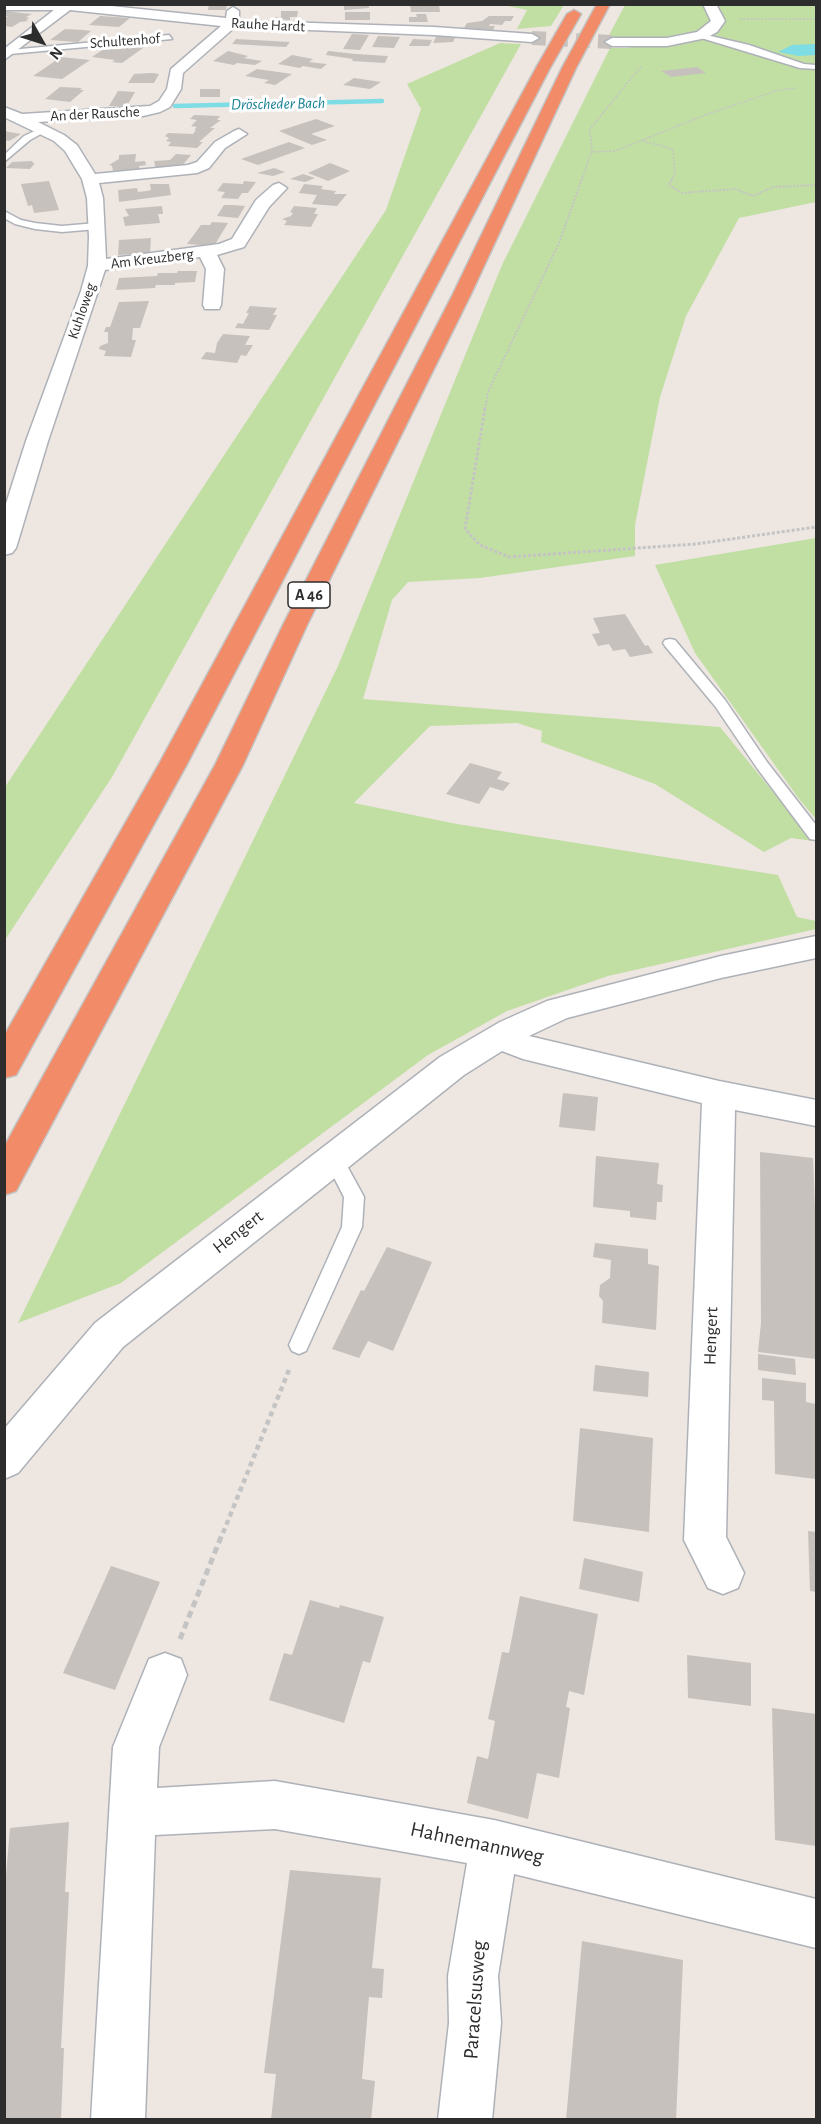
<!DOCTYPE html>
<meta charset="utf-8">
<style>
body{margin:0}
#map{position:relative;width:821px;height:2124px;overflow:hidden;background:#ede6e1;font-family:"Alegreya Sans",sans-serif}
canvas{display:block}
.frame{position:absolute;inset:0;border:6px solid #2d2d2d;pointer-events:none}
.north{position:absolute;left:12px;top:12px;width:60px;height:60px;-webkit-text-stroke:4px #fff;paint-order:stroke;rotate:129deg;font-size:16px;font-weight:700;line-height:24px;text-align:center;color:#2d2d2d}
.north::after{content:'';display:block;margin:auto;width:21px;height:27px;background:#2d2d2d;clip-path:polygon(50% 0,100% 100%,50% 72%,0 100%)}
</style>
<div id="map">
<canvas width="821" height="2124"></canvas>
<div class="frame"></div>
<div class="north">N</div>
</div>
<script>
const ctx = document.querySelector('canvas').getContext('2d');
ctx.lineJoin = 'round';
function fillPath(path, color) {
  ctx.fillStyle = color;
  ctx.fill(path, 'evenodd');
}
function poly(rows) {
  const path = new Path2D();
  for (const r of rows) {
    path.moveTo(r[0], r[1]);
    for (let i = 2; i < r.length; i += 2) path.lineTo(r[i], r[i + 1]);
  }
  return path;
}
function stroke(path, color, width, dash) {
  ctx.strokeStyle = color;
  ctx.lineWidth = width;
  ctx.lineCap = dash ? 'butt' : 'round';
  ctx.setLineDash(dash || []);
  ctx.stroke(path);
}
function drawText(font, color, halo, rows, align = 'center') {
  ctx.font = font + ' "Alegreya Sans",sans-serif';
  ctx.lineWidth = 6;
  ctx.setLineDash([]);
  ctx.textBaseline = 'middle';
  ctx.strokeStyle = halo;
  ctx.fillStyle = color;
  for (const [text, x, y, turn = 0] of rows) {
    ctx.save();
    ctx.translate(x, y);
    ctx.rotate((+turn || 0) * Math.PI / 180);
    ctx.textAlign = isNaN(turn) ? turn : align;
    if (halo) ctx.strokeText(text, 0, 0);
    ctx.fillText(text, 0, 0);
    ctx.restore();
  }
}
fillPath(poly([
 [503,5,564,5,551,26,517,29,527,10],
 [625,5,816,5,816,202,739,218,686,316,660,397,635,525,635,556,480,578,408,582,392,600,363,699,720,727,813,841,791,838,764,852,655,784,541,742,542,731,517,723,430,726,354,803,457,824,778,875,797,917,816,921,816,929,608,976,507,1011,428,1055,121,1283,18,1323,338,666,502,265,610,48,630,48,608,37],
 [500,43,521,44,112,777,5,940,5,787,386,210,421,109,407,84],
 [816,538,816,819,799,799,695,653,655,565]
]), '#c2dfa3');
fillPath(poly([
 [816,44,816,55,799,56,778,52,792,45]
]), '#7edce5');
stroke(poly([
 [175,106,382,101]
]), '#7edce5', 4.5);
fillPath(poly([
 [209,4,227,4,226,10,208,10],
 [369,4,369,8,344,10,344,5],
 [410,4,439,4,440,12,411,12],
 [7,11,21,13,32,14,26,17,29,18,26,20,29,21,20,22,12,27,4,26,4,18,8,16,4,16,4,13],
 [281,11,298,11,297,17,290,17,290,20,274,19,275,17,281,17],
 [345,12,370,12,370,20,345,20],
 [416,14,426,14,428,22,409,22,409,17,417,17],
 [100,16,130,18,119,27,89,25],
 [489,16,514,16,511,21,505,21,502,25,490,24,489,26,495,26,493,30,464,28,467,23,482,21],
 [65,29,84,30,91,31,78,42,50,40],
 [352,34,369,35,360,50,343,49],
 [437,35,456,36,453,42,433,43],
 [378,36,400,37,394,48,372,47],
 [236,39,290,42,286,47,232,44],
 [413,39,432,40,429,46,409,46],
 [140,42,150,43,122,63,112,62,115,60,92,57,111,44,135,46],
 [228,51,248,56,244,58,262,61,255,65,237,63,234,65,213,61],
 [328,51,356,54,388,56,385,63,352,61,353,59,326,55],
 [292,55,313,59,309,62,327,64,321,69,303,66,300,68,278,64],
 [61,57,90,60,62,79,33,76],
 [697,67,706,73,671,77,661,71],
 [257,69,292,74,275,85,264,83,269,80,245,76],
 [134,74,151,73,159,74,154,83,128,83],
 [354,78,381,82,370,89,343,85],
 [60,87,82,88,80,90,84,90,70,102,45,99],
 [200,89,220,89,220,97,200,97],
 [118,91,135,92,127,106,109,106],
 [194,115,220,116,217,120,221,120,210,128,215,128,199,142,203,142,197,148,168,146,171,142,166,141,169,138,165,136,168,133,193,134,196,130,194,130,197,127,191,126,197,120,190,119],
 [316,119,335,126,311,134,327,140,312,145,279,131],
 [4,131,21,134,9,141,4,140],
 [289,142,305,148,258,165,241,159],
 [136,154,135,162,145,161,146,165,139,166,140,170,113,171,112,166,109,165,119,159,119,155],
 [176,154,191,155,181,167,156,169,154,161,170,160],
 [33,161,32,163,35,163,30,169,6,168,12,162],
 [330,163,350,171,328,181,308,173],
 [274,168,285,172,273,176,257,173],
 [303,174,315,178,305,182,290,179],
 [49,181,59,210,34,213,32,205,28,206,21,184],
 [244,181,256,182,248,193,242,193,238,199,221,198,225,192,217,191,223,183,243,184],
 [150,184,169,184,171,195,119,202,118,190,137,188,138,192,147,191,151,190],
 [304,184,323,186,321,189,336,191,334,194,347,194,337,206,312,204,317,195,299,193],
 [224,205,233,205,245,206,238,218,217,216],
 [162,206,163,214,158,214,160,223,125,226,123,217,129,216,125,209],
 [294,206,317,208,314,214,318,214,311,227,284,225,287,221,282,219,291,216,293,213,290,212],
 [212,222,228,223,214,246,187,244,201,225,210,225],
 [151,238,150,253,118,255,119,240],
 [178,271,197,271,195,282,175,283,175,285,156,285,155,288,116,290,119,278,157,276,158,273,177,273],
 [149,301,140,328,133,328,132,340,136,340,131,357,104,356,106,351,99,349,100,346,108,343,108,332,104,332,106,327,110,327,119,302],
 [250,306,277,308,273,315,277,315,269,330,235,328,238,323,243,324,249,313,246,313],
 [223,334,250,336,245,345,253,345,246,356,241,355,237,363,201,359,206,352,215,353,217,343],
 [625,614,645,646,648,645,653,653,630,657,625,649,613,651,609,644,598,646,592,634,600,633,593,618],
 [470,763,502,772,497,779,510,783,503,791,490,787,479,804,446,794],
 [563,1093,598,1097,595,1131,559,1127],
 [760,1152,813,1158,816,1235,816,1359,758,1352,761,1323],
 [596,1156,659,1163,657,1184,663,1185,662,1202,657,1202,656,1220,630,1217,630,1211,593,1207],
 [595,1243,648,1249,648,1264,659,1266,656,1330,602,1323,603,1301,599,1296,600,1285,610,1278,611,1260,593,1257],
 [387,1247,432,1262,393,1351,368,1341,359,1358,332,1349,361,1290,364,1291],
 [758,1354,795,1359,796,1375,758,1370],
 [595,1365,649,1372,648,1397,593,1391],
 [762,1378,806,1383,806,1402,816,1404,816,1479,775,1474,774,1401,762,1400],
 [580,1428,653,1438,649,1532,573,1521],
 [808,1531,816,1532,816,1592,810,1591],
 [584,1558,643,1572,639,1602,579,1589],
 [111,1566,160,1582,115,1690,63,1673],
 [520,1596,598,1614,584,1695,569,1691,566,1707,570,1708,559,1778,537,1773,528,1819,467,1803,477,1756,488,1759,495,1721,488,1719,502,1652,509,1653],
 [310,1600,339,1608,340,1605,384,1617,370,1663,363,1661,344,1723,269,1700,284,1653,292,1655],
 [687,1655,751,1663,751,1706,688,1698],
 [772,1708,816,1714,816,1846,775,1840],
 [69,1822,65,1892,69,1892,61,2048,64,2048,61,2120,4,2120,4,1899,10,1828],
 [290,1870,381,1878,372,1968,384,1969,382,1998,369,1997,362,2079,375,2081,371,2120,271,2120,276,2074,264,2073],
 [582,1941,683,1960,676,2120,566,2120]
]), '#c6c1bc');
stroke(poly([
 [532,38,612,42]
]), '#c7c1bd', 14, [14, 8]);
const lane = poly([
 [698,33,749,45,804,64,816,65,816,69,800,68,698,37,698,33],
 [169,35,172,39,10,54,6,52,10,50,169,35],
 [41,128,48,130,30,140,4,162,4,155,24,136,41,128],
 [4,211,21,220,35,223,62,226,97,223,102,226,97,229,62,232,35,229,15,224,4,218,4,211],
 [670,639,675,640,725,700,767,762,816,825,816,840,810,839,757,768,715,706,665,646,663,643,665,640,670,639],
 [333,1150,340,1153,364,1197,362,1227,306,1351,299,1354,292,1351,289,1345,342,1227,344,1197,324,1158,326,1153,333,1150]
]);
const street = poly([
 [4,4,92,4,226,18,227,11,233,7,239,11,239,20,251,21,434,27,532,34,539,38,532,42,434,35,235,27,183,73,181,89,170,107,160,112,143,116,38,122,64,135,77,145,95,174,188,165,197,162,215,142,234,131,239,129,247,134,225,148,209,168,197,173,99,183,103,198,106,259,219,244,232,239,256,200,273,185,279,183,287,188,269,207,244,247,217,255,224,269,221,305,219,309,205,309,203,305,206,269,200,257,105,270,48,441,16,548,12,553,4,555,4,510,26,441,81,291,88,266,89,237,87,198,82,179,65,151,54,141,4,117,4,107,22,114,150,106,159,101,167,89,171,69,221,26,70,10,4,60,4,49,54,10,4,10,4,4],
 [703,4,716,4,725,21,717,32,706,38,667,46,612,46,605,42,612,38,667,38,697,32,711,21,703,4],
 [816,936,816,958,721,978,567,1018,529,1036,719,1081,816,1100,816,1126,735,1110,726,1537,744,1573,738,1588,723,1594,708,1588,684,1540,702,1103,523,1059,502,1051,464,1075,123,1347,18,1473,4,1479,4,1429,95,1323,440,1057,500,1022,547,1001,721,956,816,936],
 [165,1653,181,1659,187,1675,159,1747,157,1788,275,1781,494,1820,816,1899,816,1948,514,1874,498,1976,501,2023,492,2120,438,2120,449,2023,448,1976,467,1863,275,1829,155,1835,145,2120,91,2120,113,1747,149,1659,165,1653]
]);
const highway = poly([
 [597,4,610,4,576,68,471,294,308,623,243,765,16,1191,4,1195,4,1147,215,765,284,623,453,294,562,68,597,4],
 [574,10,581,14,550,68,187,764,16,1075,4,1078,4,1036,159,764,536,68,567,14,574,10]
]);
stroke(lane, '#aeb2b8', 3);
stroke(street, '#aeb2b8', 3);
stroke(highway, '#c4c4c4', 3);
stroke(poly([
 [740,19,816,19],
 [643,141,673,149,675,174,671,181],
 [592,152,615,151,705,115,779,90,796,88],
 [581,181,592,151,590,129,642,65]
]), '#c4c4c4', 1.5, [2, 1.5]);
stroke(poly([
 [672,179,669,185,682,193,735,189,753,196,773,187,816,185],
 [485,409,488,392,559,243,582,179]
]), '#c4c4c4', 2, [2, 1.5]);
stroke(poly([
 [485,408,465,529,480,545,509,557,696,544,816,527]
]), '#c4c4c4', 3, [3, 2]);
stroke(poly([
 [223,1533,289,1370]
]), '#c4c4c4', 4.5, [5, 4]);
stroke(poly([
 [180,1639,223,1532]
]), '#c4c4c4', 5, [7, 4.5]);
fillPath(lane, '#fff');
fillPath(street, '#fff');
fillPath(highway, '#f18b68');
drawText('15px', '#2d2d2d', '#fff', [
 ["Rauhe Hardt",268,25,3],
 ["Schultenhof",125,41,-4],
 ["An der Rausche",95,114,-3],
 ["Am Kreuzberg",152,259,-7],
 ["Kuhloweg",82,311,-71]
]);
drawText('italic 16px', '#198195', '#fff', [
 ["Dröscheder Bach",278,104,-1]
]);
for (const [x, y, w] of [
 [309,595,42]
]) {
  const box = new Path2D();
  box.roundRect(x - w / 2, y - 13, w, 26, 4.5);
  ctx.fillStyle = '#fff';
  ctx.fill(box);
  stroke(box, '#2d2d2d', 1.5);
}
drawText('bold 16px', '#2d2d2d', null, [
 ["A 46",309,595]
]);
drawText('18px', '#2d2d2d', '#fff', [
 ["Hengert",238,1232,-38],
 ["Hengert",711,1336,-88]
]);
drawText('21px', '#2d2d2d', '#fff', [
 ["Hahnemannweg",477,1843,12],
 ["Paracelsusweg",475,2000,-86]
]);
</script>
